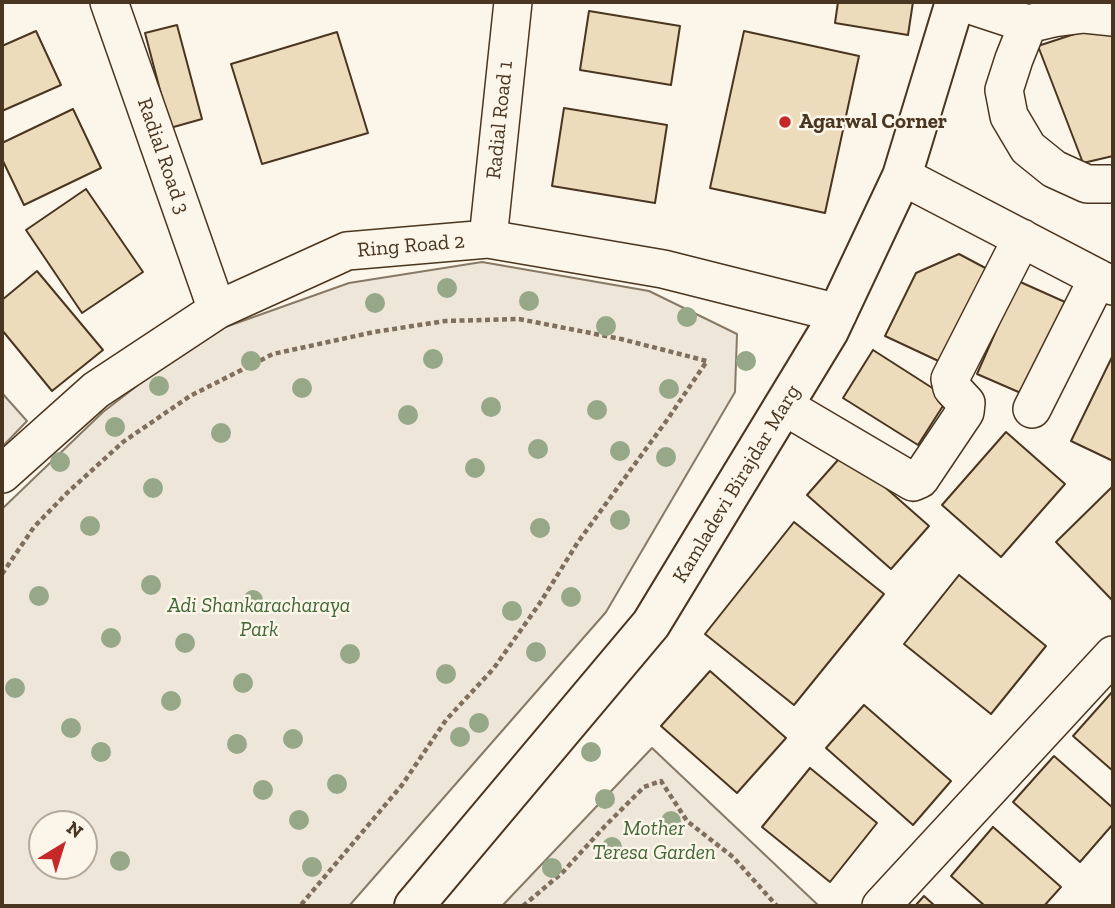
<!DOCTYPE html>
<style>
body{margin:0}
#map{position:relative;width:1115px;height:908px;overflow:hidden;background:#fbf6e9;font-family:"Zilla Slab",serif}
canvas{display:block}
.frame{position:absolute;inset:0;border:4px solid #4a3520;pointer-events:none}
.north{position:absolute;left:28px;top:810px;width:70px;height:70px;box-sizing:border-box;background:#fbf6e9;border:2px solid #b4a999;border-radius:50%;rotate:38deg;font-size:19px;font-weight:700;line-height:28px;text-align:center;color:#4a3520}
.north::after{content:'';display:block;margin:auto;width:24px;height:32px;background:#c62828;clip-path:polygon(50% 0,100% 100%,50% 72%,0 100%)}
</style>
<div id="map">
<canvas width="1115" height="908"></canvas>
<div class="frame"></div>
<div class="north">N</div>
</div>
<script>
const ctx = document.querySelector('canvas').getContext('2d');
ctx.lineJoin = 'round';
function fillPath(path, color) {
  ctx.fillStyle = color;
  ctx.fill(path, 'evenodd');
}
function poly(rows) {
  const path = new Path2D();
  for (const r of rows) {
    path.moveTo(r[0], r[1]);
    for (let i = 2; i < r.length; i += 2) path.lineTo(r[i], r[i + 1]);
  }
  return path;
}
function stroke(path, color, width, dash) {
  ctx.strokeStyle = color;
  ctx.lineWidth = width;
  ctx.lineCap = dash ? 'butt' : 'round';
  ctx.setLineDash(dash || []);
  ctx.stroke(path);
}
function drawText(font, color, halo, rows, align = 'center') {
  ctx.font = font + ' "Zilla Slab",serif';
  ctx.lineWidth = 5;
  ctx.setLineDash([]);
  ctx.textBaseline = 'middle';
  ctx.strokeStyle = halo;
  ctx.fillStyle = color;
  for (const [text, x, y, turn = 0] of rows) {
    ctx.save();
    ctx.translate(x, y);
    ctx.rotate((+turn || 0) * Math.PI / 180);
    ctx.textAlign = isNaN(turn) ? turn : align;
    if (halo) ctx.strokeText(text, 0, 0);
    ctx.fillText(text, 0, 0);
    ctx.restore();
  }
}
const green = poly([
 [482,262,649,291,737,334,735,392,606,612,349,906,2,906,2,509,103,412,203,335,349,283,482,262],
 [42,824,84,824,84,866,42,866,42,824],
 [2,393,27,421,2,447,2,393],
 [652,748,819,906,502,906,652,748]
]);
fillPath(green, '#ede6d9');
stroke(green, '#887966', 2);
const building = poly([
 [838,2,913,2,908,35,835,23,838,2],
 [589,11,680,26,671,85,580,70,589,11],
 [1111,22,1113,27,1113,156,1083,163,1038,46,1111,22],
 [177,25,202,119,170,128,145,33,177,25],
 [36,31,61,85,2,111,2,46,36,31],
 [744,31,859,56,825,213,710,188,744,31],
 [337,32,368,133,262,164,231,64,337,32],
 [564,108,667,125,655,203,552,186,564,108],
 [73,109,101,168,24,205,2,159,2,143,73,109],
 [86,189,143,272,82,313,26,230,86,189],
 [959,254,991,271,947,365,885,336,916,273,959,254],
 [37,271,103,350,52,391,2,330,2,300,37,271],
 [1018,281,1074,306,1030,397,977,374,1018,281],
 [873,350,948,398,918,445,843,398,873,350],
 [1113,355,1113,461,1071,441,1113,355],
 [1006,432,1065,484,1001,557,942,505,1006,432],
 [845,452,929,526,891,569,807,495,845,452],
 [1113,486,1113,601,1056,542,1113,486],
 [794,522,884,594,794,705,705,634,794,522],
 [959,575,1046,646,991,714,904,644,959,575],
 [710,671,786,738,737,793,661,726,710,671],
 [1113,691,1113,771,1073,736,1113,691],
 [864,705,951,781,913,825,826,748,864,705],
 [1054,756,1113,808,1113,824,1080,862,1013,802,1054,756],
 [810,768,877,823,830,882,762,827,810,768],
 [993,827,1061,887,1044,906,985,906,951,876,993,827],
 [924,896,935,906,915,906,924,896]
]);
fillPath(building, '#ecdcbc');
stroke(building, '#4a3520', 2);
const street = poly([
 [109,2,217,310],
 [961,2,1028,24,1053,18,1084,14,1113,17],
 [1028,24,1014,59,1004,90,1009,116,1028,148,1054,169,1087,184,1113,184],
 [902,176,1113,286],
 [488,239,513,2],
 [784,406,913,482,920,479,965,412,966,403,952,388,950,379,1022,238],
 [1032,409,1098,278],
 [2,474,96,390,217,310,347,251,488,239,663,269,838,313],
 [881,906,1113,655]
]);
const secondary = poly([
 [414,906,651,624,829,331,902,176,955,2]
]);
stroke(street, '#4a3520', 40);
stroke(secondary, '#4a3520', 42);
stroke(poly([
 [2,574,34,527,67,493,123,442,190,396,273,354,374,332,445,321,519,319,621,339,707,361,667,420,578,542,540,603,494,668,446,720,402,785,300,906],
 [523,906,563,872,605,826,644,787,661,781,687,821,733,857,777,906]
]), '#7f6f5c', 4.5, [5, 3.5]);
stroke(street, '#fbf6e9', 37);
stroke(secondary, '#fbf6e9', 38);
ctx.fillStyle = '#96a887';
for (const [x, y] of [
 [447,288],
 [529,301],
 [375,303],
 [687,317],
 [606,326],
 [433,359],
 [251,361],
 [746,361],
 [159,386],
 [302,388],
 [669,389],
 [491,407],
 [597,410],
 [408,415],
 [115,427],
 [221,433],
 [538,449],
 [620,451],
 [666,457],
 [60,462],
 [475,468],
 [153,488],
 [620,520],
 [90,526],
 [540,528],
 [151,585],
 [39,596],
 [571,597],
 [253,600],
 [512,611],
 [111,638],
 [185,643],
 [536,652],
 [350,654],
 [446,674],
 [243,683],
 [15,688],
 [171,701],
 [479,723],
 [71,728],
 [460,737],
 [293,739],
 [237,744],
 [101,752],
 [591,752],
 [337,784],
 [263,790],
 [605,799],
 [299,820],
 [671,821],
 [612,847],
 [120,861],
 [312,867],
 [552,868]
]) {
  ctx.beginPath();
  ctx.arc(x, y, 10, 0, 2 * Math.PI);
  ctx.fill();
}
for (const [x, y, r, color] of [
 [785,122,7,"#c62828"]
]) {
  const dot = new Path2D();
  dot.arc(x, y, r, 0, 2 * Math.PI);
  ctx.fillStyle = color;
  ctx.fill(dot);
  stroke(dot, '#fbf6e9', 2.5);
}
drawText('21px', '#4a3520', '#fbf6e9', [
 ["Radial Road 1",500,120,-84],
 ["Radial Road 3",163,156,71],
 ["Ring Road 2",411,246,-5],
 ["Kamladevi Birajdar Marg",737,484,-59]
]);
drawText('bold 21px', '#4a3520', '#fbf6e9', [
 ["Agarwal Corner",799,122]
], 'left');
drawText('italic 21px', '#436837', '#fbf6e9', [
 ["Adi Shankaracharaya",259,606],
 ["Park",259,630],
 ["Mother",654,829],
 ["Teresa Garden",654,853]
]);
</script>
